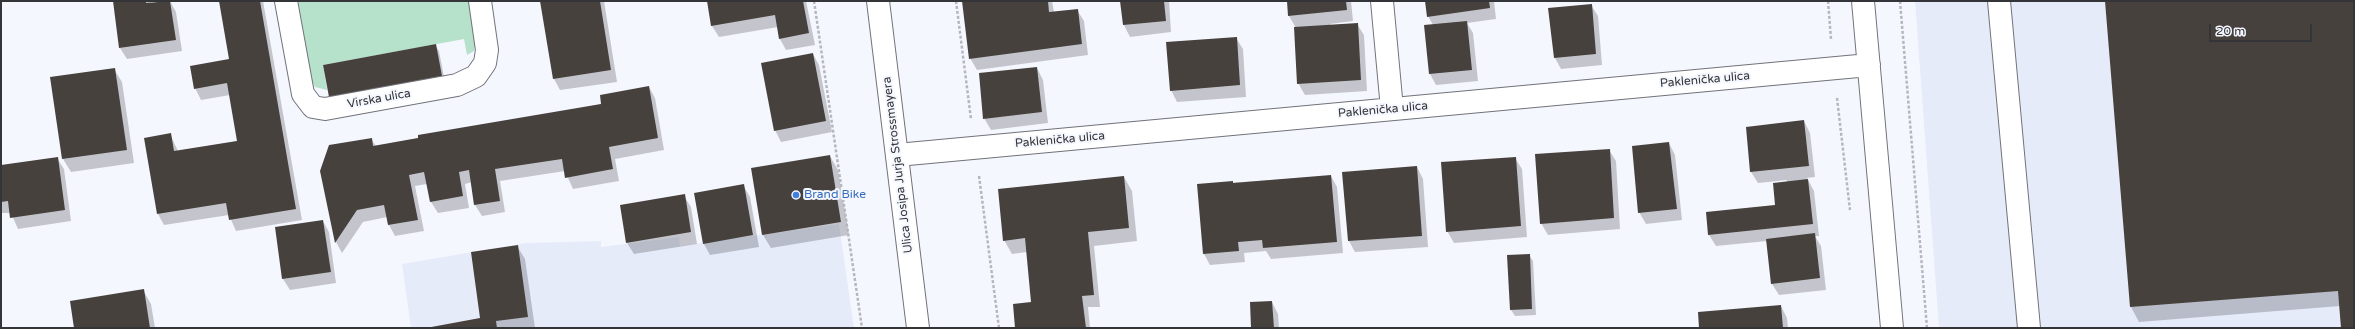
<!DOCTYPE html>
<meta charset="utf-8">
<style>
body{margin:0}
#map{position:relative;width:2355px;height:329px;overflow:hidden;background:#f5f7ff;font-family:"Varela Round",sans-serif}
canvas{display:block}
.frame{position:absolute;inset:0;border:2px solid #343538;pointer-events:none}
.scale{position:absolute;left:2209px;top:24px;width:103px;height:18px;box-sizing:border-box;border:2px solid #343538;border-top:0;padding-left:5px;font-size:12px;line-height:14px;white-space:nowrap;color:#343538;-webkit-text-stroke:3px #f5f7ff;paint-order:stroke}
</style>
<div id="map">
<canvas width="2355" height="329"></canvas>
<div class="frame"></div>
<div class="scale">20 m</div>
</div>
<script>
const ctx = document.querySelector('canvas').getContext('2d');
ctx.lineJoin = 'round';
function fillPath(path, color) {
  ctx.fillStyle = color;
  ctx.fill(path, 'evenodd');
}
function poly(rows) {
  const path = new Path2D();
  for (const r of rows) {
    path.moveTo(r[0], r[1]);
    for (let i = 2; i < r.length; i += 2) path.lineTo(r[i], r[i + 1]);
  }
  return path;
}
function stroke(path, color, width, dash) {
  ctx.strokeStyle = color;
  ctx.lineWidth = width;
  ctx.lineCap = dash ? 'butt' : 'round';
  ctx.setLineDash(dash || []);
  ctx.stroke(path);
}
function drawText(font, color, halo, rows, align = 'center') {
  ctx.font = font + ' "Varela Round",sans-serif';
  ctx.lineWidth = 4;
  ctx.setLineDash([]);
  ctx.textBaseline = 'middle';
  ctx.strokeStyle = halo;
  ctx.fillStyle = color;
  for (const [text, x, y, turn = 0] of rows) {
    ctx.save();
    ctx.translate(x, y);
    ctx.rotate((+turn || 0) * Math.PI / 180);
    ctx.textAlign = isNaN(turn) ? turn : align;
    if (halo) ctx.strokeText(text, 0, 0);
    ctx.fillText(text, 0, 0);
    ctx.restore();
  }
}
fillPath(poly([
 [1915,1,2354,1,2354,328,1939,328],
 [839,224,854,328,411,328,402,264,526,243,601,241,601,247,679,237,680,246]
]), '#e6ebfa');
fillPath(poly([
 [296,1,470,1,476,41,474,51,467,55,464,39,323,65,327,90,315,87,309,76]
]), '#b6e1ca');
fillPath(poly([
 [114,1,151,1,151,4,170,1,176,12,182,51,127,59,120,48],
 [220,1,263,1,302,220,236,231,229,215,164,225,158,214,170,134,178,151,238,141,230,95,201,100,195,88,230,60],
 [541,1,604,1,617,82,560,90,554,79],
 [708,1,806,1,815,45,786,50,780,39,778,27,719,37,712,26],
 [963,1,1052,1,1054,12,1077,10,1084,21,1088,55,977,70,970,58],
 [1121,1,1169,1,1171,32,1130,37,1124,25],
 [1288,1,1351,1,1353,21,1330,24,1331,25,1357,24,1364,35,1367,91,1305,95,1298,83,1296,28,1289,16],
 [1426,1,1494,1,1496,19,1467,23,1473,33,1478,81,1436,85,1430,74,1433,25,1428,16],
 [2106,1,2354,1,2354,328,2342,328,2340,306,2139,322,2131,307],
 [1591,5,1598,16,1602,65,1561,69,1555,58],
 [1236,38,1243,49,1246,97,1177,102,1171,90],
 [435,45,439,51,445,82,330,97,324,66],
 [813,54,819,65,832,132,781,142,775,130],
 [1037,68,1043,80,1048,123,991,130,984,118],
 [114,69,122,82,134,163,71,172,63,159],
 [649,87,655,98,664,150,615,159,619,181,573,189,565,171,500,181,505,212,482,216,475,205,472,182,465,184,469,208,438,213,431,202,427,184,415,186,424,231,395,236,389,225,387,217,363,222,342,253,336,242,321,171,371,139,376,146,602,104],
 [1804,121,1810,133,1815,177,1807,178,1814,191,1819,236,1815,236,1821,246,1826,290,1779,295,1772,284,1767,241,1716,246,1709,235,1777,205,1787,180,1758,183,1751,172],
 [1669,143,1675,155,1682,220,1646,224,1639,212],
 [1609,150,1616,161,1620,229,1548,235,1541,223],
 [830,156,838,170,849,235,771,248,763,235],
 [57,158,64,169,71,221,18,229,11,213,1,213,1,166],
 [1515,158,1522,169,1527,237,1454,243,1447,231],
 [1417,167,1423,179,1428,247,1355,252,1349,241],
 [1331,176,1337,187,1343,253,1271,259,1266,251,1244,253,1245,262,1210,265,1204,254,1198,185],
 [1124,177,1132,191,1137,241,1094,246,1100,307,1088,307,1090,328,1016,328,1032,302,1027,252,1012,254,1004,240],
 [743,185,750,197,759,247,710,255,704,244],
 [684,196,691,207,697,244,634,254,627,243],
 [323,221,329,232,336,283,290,290,283,279],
 [517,246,525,259,535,328,427,328,481,319],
 [1529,255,1533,261,1536,315,1515,316,1511,310],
 [143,290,151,304,155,328,75,328],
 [1272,302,1278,314,1279,328,1252,328],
 [1781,306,1787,318,1788,328,1700,328]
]), '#0003');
fillPath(poly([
 [113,1,146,1,146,3,170,1,176,40,119,48],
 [219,1,260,1,296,209,229,220,226,203,157,214,144,138,171,133,174,151,237,141,227,83,194,89,190,66,229,59],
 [540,1,600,1,611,70,553,79],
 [707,1,803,1,809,33,779,39,775,15,711,26],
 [962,1,1048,1,1049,12,1078,9,1082,44,969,59],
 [1120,1,1164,1,1166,21,1123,25],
 [1287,1,1346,1,1347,10,1288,16],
 [1425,1,1489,1,1490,8,1427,17],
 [2105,1,2354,1,2354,328,2341,328,2338,291,2130,307],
 [1592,4,1596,54,1554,58,1548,8],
 [1467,21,1472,70,1429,74,1424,25],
 [1358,23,1361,80,1297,84,1294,27],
 [1237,37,1240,85,1170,91,1166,42],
 [436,44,442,76,329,97,323,65],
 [813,53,826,121,774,131,761,63],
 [1037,67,1042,112,983,119,979,73],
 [115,68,127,150,62,159,50,77],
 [649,86,658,138,609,147,613,169,565,178,562,159,495,169,500,201,474,205,469,170,459,172,463,196,430,202,424,172,409,175,418,220,388,225,384,205,357,210,335,243,320,171,329,145,372,138,373,146,418,138,418,135,601,104,600,95],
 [1804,120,1809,166,1750,172,1746,127],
 [1669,142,1677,209,1638,213,1632,146],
 [1610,149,1614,218,1540,224,1535,154],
 [830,155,841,222,762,235,751,168],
 [58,157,65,210,10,218,8,201,1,202,1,165],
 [1516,157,1521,226,1446,232,1441,162],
 [1417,166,1422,236,1348,241,1342,172],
 [1331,175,1337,242,1263,248,1262,240,1238,242,1239,251,1203,254,1197,184,1233,181,1233,183],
 [1124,176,1129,228,1088,232,1094,295,1082,296,1086,328,1015,328,1013,304,1031,302,1025,238,1003,241,998,189],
 [1808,179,1813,224,1708,235,1706,212,1775,205,1773,183],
 [744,184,753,235,703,244,694,193],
 [685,194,691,232,626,243,620,205],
 [323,220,331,272,282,279,275,227],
 [1815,233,1820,278,1771,284,1766,239],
 [518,245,528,317,496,321,497,328,426,328,480,318,471,252],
 [1530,254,1532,309,1510,310,1507,255],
 [144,289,150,328,74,328,70,301],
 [1272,301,1274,328,1251,328,1250,302],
 [1781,305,1783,328,1699,328,1698,312]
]), '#47413d');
const minor = poly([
 [286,1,303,94,313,107,325,109,457,85,476,76,485,63,487,50,480,1],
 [1382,1,1392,109],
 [1863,1,1892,328],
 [1999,1,2029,328],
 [897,155,1869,65]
]);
const major = poly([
 [878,1,918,328]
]);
stroke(minor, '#71737a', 24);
stroke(major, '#71737a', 24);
stroke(poly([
 [814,1,862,328],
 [956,1,971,119],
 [1828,1,1831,39],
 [1900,1,1927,328],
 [1837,98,1850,210],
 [979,176,999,328]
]), '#b5b7bd', 2.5, [3, 2]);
stroke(minor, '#fff', 22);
stroke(major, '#fff', 22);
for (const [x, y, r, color] of [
 [796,195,4,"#3f7fe0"]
]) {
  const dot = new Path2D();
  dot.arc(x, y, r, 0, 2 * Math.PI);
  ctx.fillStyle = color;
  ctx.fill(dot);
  stroke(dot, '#f5f7ff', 1.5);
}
drawText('12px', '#343538', '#f5f7ff', [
 ["Paklenička ulica",1705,80,-5],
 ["Virska ulica",379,99,-10],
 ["Paklenička ulica",1383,110,-5],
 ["Paklenička ulica",1060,140,-5],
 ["Ulica Josipa Jurja Strossmayera",898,165,-97]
]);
drawText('12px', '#366cbe', '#f5f7ff', [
 ["Brand Bike",804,195]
], 'left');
</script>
